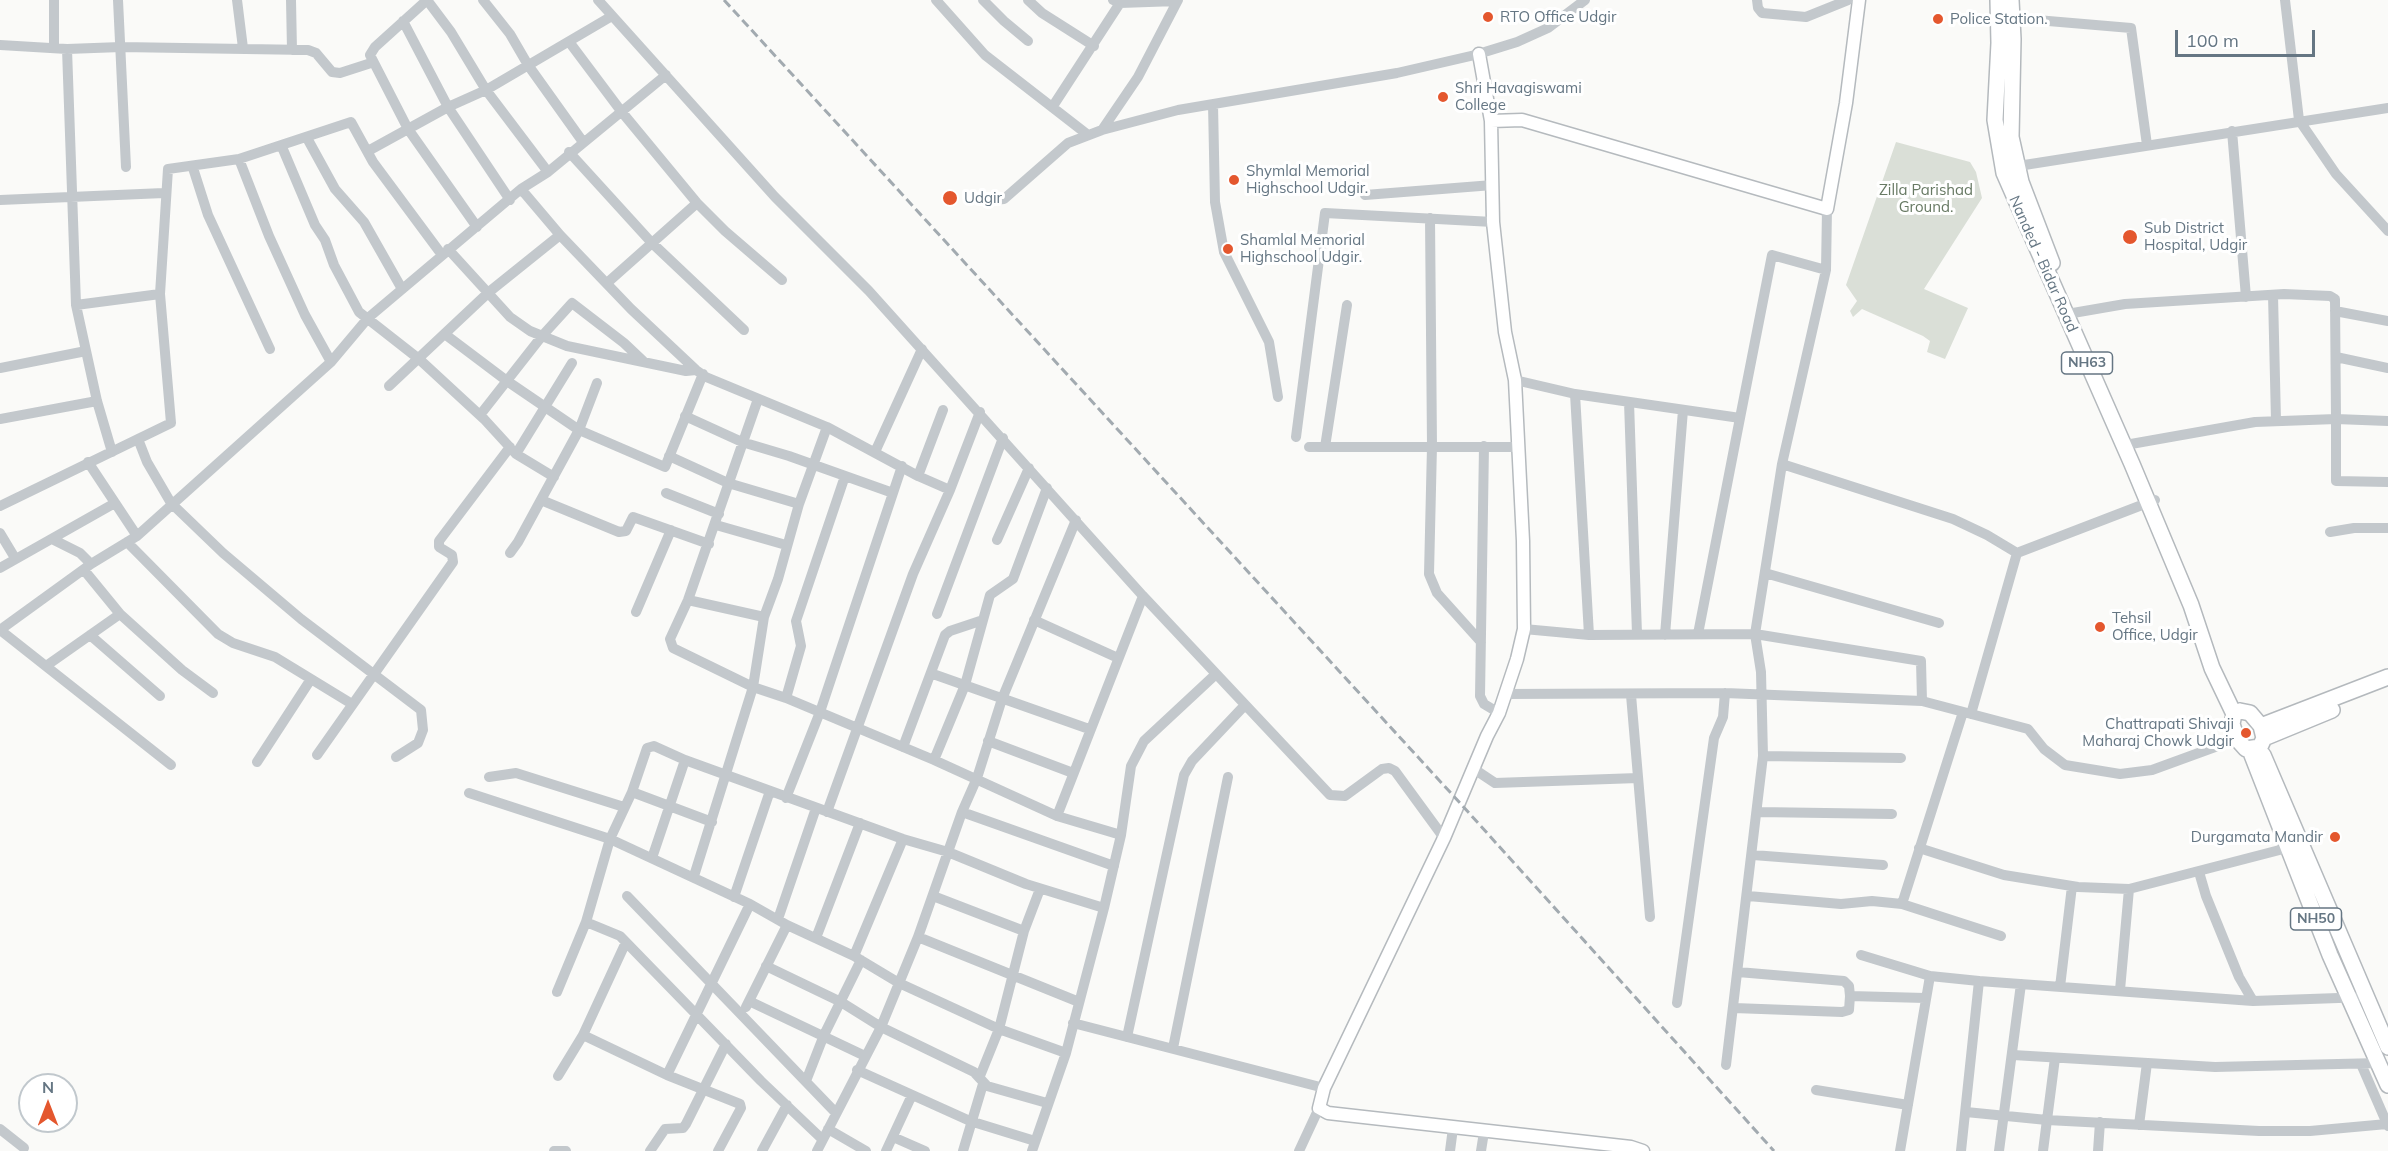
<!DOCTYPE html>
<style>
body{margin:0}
#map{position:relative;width:2388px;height:1151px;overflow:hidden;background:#fafaf8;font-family:Mulish,sans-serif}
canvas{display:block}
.north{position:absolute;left:18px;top:1073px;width:60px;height:60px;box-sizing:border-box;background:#fff;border:2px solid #c1c8cd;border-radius:50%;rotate:0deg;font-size:16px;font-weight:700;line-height:24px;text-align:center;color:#657683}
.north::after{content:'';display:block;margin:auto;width:21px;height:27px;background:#e4572e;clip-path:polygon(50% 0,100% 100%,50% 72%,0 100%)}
.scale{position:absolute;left:2175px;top:30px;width:140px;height:27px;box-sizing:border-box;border:3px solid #657683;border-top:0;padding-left:8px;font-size:18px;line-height:21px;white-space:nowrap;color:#657683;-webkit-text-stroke:4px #fff;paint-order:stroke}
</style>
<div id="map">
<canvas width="2388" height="1151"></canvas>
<div class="north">N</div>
<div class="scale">100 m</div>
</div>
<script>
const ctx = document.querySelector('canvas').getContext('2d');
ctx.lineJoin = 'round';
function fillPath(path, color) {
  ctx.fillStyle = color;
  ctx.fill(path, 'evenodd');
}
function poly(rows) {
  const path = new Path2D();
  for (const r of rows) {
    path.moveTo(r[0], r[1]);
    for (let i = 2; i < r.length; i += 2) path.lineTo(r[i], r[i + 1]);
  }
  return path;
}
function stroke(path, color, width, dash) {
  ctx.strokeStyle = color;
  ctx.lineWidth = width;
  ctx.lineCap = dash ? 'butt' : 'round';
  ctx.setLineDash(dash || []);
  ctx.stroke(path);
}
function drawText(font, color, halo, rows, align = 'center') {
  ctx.font = font + ' Mulish,sans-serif';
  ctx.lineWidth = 6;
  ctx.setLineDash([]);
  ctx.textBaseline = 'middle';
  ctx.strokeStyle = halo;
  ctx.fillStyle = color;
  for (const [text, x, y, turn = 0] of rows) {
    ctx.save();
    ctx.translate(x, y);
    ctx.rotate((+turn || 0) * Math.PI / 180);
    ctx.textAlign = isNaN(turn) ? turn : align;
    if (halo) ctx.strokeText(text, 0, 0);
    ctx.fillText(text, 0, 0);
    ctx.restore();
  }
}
fillPath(poly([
 [1896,142,1970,162,1976,172,1982,198,1924,289,1968,308,1945,359,1927,352,1930,341,1923,336,1862,309,1853,317,1850,311,1857,301,1846,285]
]), '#dadfd7');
const major = poly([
 [1479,54,1491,121],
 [1643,1151,1631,1147,1328,1113,1319,1108,1324,1088,1444,838,1487,736,1499,713,1517,659,1524,629,1523,541,1515,380,1505,332,1493,222,1491,121,1522,120,1827,209,1846,103,1859,0]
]);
const highway = poly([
 [1998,0,1999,43,1995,120,2004,173,2132,464,2191,605,2212,668,2234,714],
 [2011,0,2013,39,2011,137,2021,182,2052,263],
 [2240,711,2250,713,2261,726,2264,738,2260,747,2246,749,2237,739,2232,724,2234,714,2240,711],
 [2261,726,2388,677],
 [2264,738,2332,710],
 [2250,750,2330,955,2388,1085],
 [2263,755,2388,1047]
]);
stroke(major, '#b5babe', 15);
stroke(highway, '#b4b9bd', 18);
stroke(poly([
 [54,0,54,48],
 [118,0,126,167],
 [237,0,243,48],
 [291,0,292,50],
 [427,0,375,47,370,55,408,129,477,227],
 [427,0,451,32,486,90,548,172],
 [483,0,510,34,528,65,583,142],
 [598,0,775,197,869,291,1143,596,1330,795,1345,796,1382,769,1389,768,1395,771,1444,838],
 [936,0,985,55,1088,135],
 [983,0,1004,21,1028,41],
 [1028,0,1042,13,1094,46],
 [1113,0,1120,3,1177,1],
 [1757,0,1758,8,1762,13,1806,17,1848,0],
 [2285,0,2299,120,2336,174,2388,231],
 [2013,18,2131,28,2147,145],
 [403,21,448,107,510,200],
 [570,43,621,111,697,203,725,231,782,280],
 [0,45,67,49,121,47,308,50,316,53,332,72,340,73,371,63],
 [67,49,76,305,97,401,112,452],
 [1213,104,1215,202,1224,252,1269,342,1278,397],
 [1053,106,1120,3],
 [1102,130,1138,77,1178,0],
 [2232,131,2246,297],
 [307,138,335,189,364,222,402,289],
 [282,147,315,225,325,240,334,265,359,312,419,359,484,419,516,454,554,477],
 [368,151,448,107,486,90,612,16],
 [569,152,651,242,744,330],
 [239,159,269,236,305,315,331,362],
 [2018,166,2388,108],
 [193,168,208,215,270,349],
 [521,189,560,235,631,309,696,370,706,377,827,427,918,476],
 [1365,195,1493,185],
 [0,200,164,193],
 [994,200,1004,199,1068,143,1102,130,1178,110,1397,73,1475,55,1517,42,1548,28,1585,0],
 [1430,218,1432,446,1429,574,1437,593,1481,642],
 [448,249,510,317,530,331,567,346,686,371,696,370],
 [607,283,697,203],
 [2273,295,2276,421],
 [76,305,160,294],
 [2335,311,2388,321],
 [2073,313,2125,304,2284,294,2330,296,2335,299,2336,419,2255,422,2131,444],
 [446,335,507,381,579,430,665,467,703,374],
 [2336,357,2388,368],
 [0,368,86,351],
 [1515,380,1575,394,1740,418,1772,255,1826,270],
 [389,386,489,292,560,235],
 [1575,394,1589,635],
 [758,399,688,600,670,639,673,648,753,687,786,698,934,760,1057,816,1121,835],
 [1629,402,1637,634],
 [943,410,918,476,950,490],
 [480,415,542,336,572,303,624,343,643,361],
 [685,416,742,442,789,456,893,493],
 [0,419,97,401],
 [2388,421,2336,419,2336,481,2388,482],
 [1296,437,1325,213,1493,222],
 [138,439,147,462,171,503,223,553,301,619,421,710,423,730,418,743,396,757],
 [1484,446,1480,696,1484,704,1499,713],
 [1309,447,1517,447],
 [1325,447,1347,305],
 [875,452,922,349],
 [516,454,572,363],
 [669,456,728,483,799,504],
 [88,462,137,536],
 [1782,464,1953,519,1987,535,2017,553],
 [666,493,719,514],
 [541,500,619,532,626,531,633,517,709,544],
 [0,506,171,423,160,294,168,169,239,159,351,122,373,162,442,255],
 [716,525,786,545],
 [2330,532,2354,528,2388,528],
 [0,533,15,558],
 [52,539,80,553,91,564],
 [997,540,1029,468],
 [127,542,218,634,233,643,275,657,352,704],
 [510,553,518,542,579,430,597,383],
 [0,568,115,503],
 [84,570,120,614,182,670,213,693],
 [1765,573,1939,623],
 [688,600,764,617],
 [636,612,671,530],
 [937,614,1003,438],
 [1034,620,1118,658],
 [1524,629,1589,635,1755,634,1921,661,1922,701],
 [1698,634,1740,418],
 [90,635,160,696],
 [1665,635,1683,410],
 [46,666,120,614],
 [933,674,1089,729],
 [1505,694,1725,693,1922,701,2028,729,2044,749,2065,765,2120,774,2152,770,2237,739],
 [1631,695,1650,917],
 [786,698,801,646,796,621,845,476],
 [1971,714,2017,553,2155,500],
 [988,741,1073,773],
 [903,747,945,635,950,631,983,620],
 [317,755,453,562,452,555,439,547,439,541,510,447],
 [1763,756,1901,758],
 [934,760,965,685,990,595,1013,579,1047,488],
 [257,762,311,679],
 [171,765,0,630,91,564,137,536,331,362,368,318,521,189,548,172,666,75],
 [1474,769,1495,783,1638,778],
 [489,777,516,773,624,807],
 [632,792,712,822],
 [469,793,610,839,750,904,787,925,854,956,899,983,999,1029,1066,1053],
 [786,798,820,712,902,466],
 [827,812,913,574,950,490,980,412],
 [962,812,1114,866],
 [1758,812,1892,814],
 [1057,816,1143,596],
 [1919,848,2004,875,2078,887,2129,889,2295,846],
 [1753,855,1883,865],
 [652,858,685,760,903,839,948,852,1026,884,1104,908],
 [2199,872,2206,896,2239,977,2253,1001],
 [694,876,753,687,764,617,778,579,799,504,827,427],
 [627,896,836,1113],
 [933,896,1024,931],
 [1748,896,1841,904,1872,901,1902,904,2001,936],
 [734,897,770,791],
 [1902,904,1963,712],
 [778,919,816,808],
 [586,922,620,936,761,1081,822,1139],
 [918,937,1079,1002],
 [816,938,860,823],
 [1861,955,1930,976,1979,981,2253,1001,2367,997],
 [854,956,903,839],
 [766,966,841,1002,881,1027,974,1072,987,1086,1047,1103],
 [1738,972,1844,981,1849,986,1850,996],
 [2060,987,2072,886],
 [2120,990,2129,889],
 [557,992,586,922,610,839,632,792,647,748,654,746,685,760],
 [749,1001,865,1056],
 [1677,1003,1714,738,1723,717,1725,693],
 [746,1007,787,925],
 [1734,1008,1842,1012,1849,1010,1850,996,1925,998],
 [1073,1023,1324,1088],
 [583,1035,667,1075,740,1104,741,1108,718,1151],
 [1127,1037,1184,775,1192,761,1245,705],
 [1173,1048,1228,777],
 [2013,1055,2215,1067,2379,1063],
 [2361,1064,2388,1126],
 [1726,1065,1763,756,1761,672,1755,634,1782,464,1826,270,1827,209],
 [857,1070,970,1121,1035,1141],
 [667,1075,750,904],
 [558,1076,583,1035,626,942],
 [980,1076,999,1029,1024,931,1040,889],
 [806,1081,824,1035,861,960],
 [1816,1090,1908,1105],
 [1966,1112,2047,1120,2259,1131,2310,1131,2387,1124],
 [2139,1125,2147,1063],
 [0,1129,24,1148],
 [828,1129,866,1151],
 [893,1137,925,1151],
 [554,1151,566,1151],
 [650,1151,665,1129,683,1128,686,1124,726,1044],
 [762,1151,787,1105],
 [817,1151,881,1027,918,937,962,812,977,778,1002,699,1076,520],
 [886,1151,912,1095],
 [963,1151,983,1084],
 [1032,1151,1066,1053,1104,908,1121,835,1131,766,1144,741,1216,674],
 [1299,1151,1319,1108],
 [1450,1151,1453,1128],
 [1481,1151,1484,1132],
 [1900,1151,1930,976],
 [1961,1151,1979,981],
 [1999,1151,2021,984],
 [2043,1151,2055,1058],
 [2098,1151,2100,1122]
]), '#c3c8cc', 10);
stroke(major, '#fff', 12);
stroke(highway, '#fff', 15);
stroke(poly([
 [724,0,1460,803,1774,1151]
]), '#a2aab0', 3, [9, 4.5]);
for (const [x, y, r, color] of [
 [1488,17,6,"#e4572e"],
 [1938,19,6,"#e4572e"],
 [1443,97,6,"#e4572e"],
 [1234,180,6,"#e4572e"],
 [950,198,8,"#e4572e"],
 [2130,237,8,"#e4572e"],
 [1228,249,6,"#e4572e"],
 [2100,627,6,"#e4572e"],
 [2246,733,6,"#e4572e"],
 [2335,837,6,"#e4572e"]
]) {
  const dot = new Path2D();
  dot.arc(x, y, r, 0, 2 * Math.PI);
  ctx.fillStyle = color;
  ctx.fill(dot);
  stroke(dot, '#fff', 2);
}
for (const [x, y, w] of [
 [2087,363,51],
 [2316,919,51]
]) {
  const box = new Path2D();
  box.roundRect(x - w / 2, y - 11, w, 22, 4.5);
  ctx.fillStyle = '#fff';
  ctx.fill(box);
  stroke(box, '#657683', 1.5);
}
drawText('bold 14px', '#657683', null, [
 ["NH63",2087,363],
 ["NH50",2316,919]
]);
drawText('15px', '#657683', '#fff', [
 ["RTO Office Udgir",1500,17],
 ["Police Station.",1950,19],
 ["Shri Havagiswami",1455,88],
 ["College",1455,105],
 ["Shymlal Memorial",1246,171],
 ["Highschool Udgir.",1246,188],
 ["Udgir",964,198],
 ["Sub District",2144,228],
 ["Hospital, Udgir",2144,245],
 ["Shamlal Memorial",1240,240],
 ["Highschool Udgir.",1240,257],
 ["Tehsil",2112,618],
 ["Office, Udgir",2112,635],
 ["Chattrapati Shivaji",2234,724,"right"],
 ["Maharaj Chowk Udgir",2234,741,"right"],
 ["Durgamata Mandir",2323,837,"right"]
], 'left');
drawText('15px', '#687a64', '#fff', [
 ["Zilla Parishad",1926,190],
 ["Ground.",1926,207]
]);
drawText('15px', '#657683', '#fff', [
 ["Nanded - Bidar Road",2043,264,66]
]);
</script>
